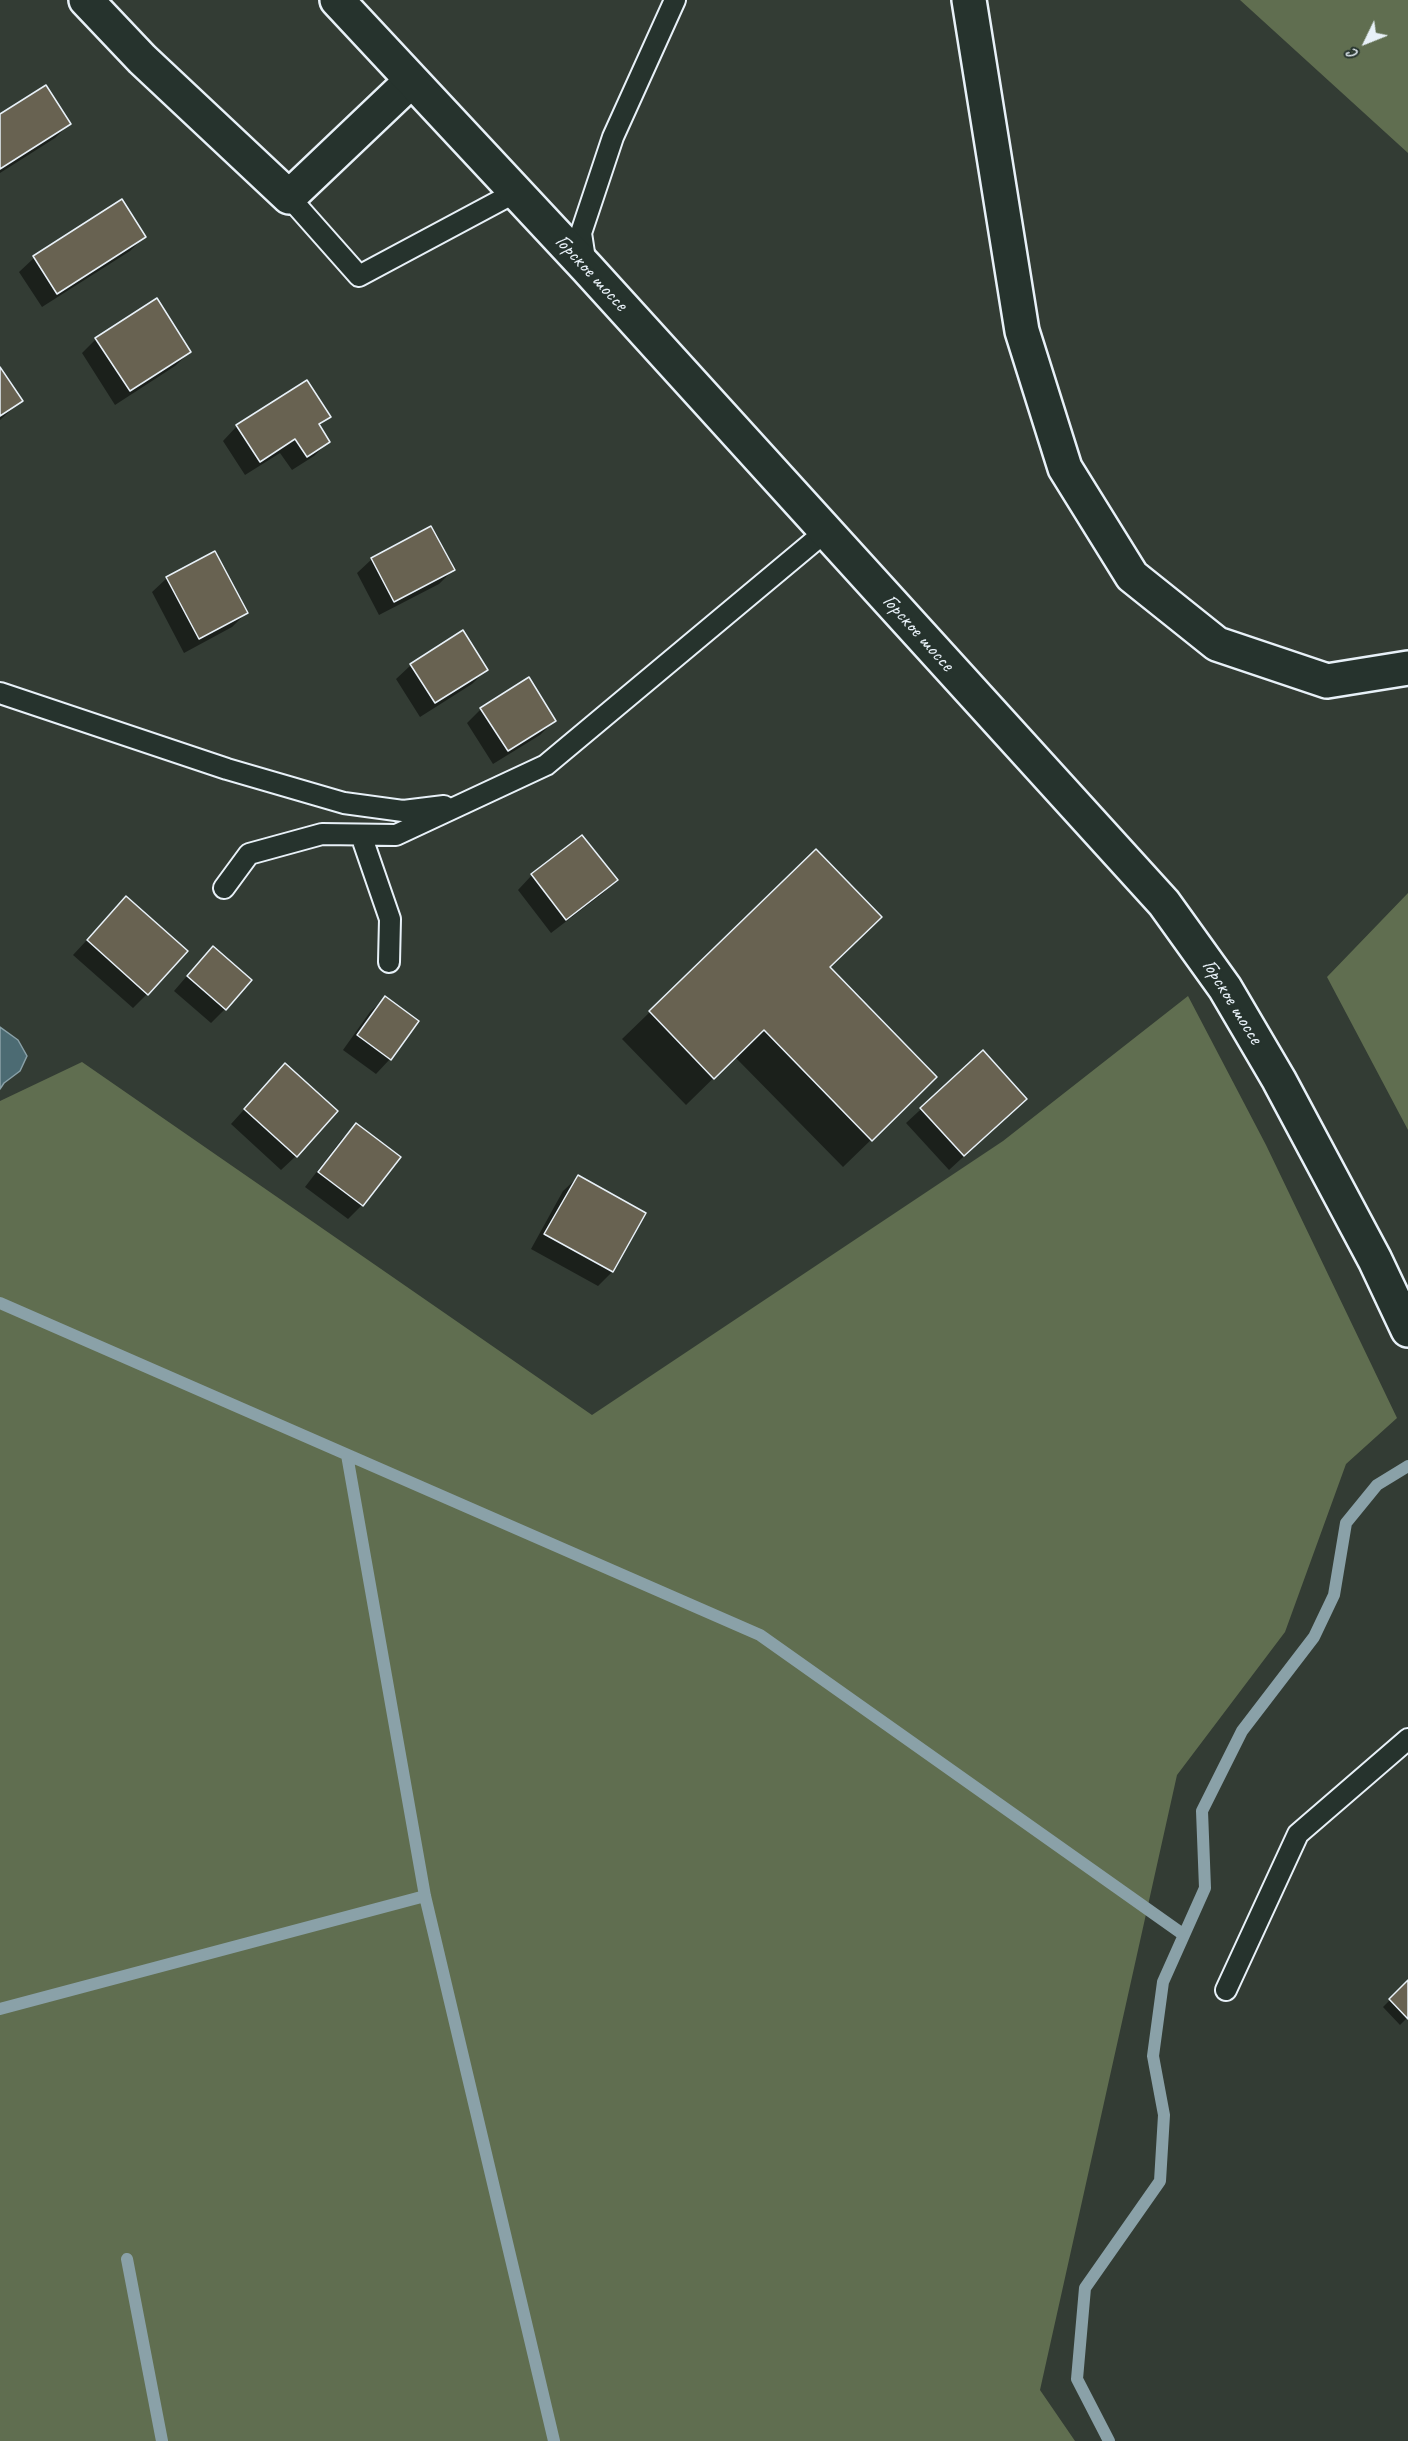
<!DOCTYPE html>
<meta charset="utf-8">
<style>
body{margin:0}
#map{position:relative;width:1408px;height:2441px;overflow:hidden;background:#333c34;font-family:Caveat,sans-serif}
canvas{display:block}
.north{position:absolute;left:1336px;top:12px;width:60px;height:60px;-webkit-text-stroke:4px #26332d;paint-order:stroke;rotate:227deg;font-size:16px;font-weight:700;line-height:24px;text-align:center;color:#e8f1f8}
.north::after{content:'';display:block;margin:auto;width:21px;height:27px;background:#e8f1f8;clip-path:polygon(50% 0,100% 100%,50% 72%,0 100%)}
</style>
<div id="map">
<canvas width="1408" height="2441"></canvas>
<div class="north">С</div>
</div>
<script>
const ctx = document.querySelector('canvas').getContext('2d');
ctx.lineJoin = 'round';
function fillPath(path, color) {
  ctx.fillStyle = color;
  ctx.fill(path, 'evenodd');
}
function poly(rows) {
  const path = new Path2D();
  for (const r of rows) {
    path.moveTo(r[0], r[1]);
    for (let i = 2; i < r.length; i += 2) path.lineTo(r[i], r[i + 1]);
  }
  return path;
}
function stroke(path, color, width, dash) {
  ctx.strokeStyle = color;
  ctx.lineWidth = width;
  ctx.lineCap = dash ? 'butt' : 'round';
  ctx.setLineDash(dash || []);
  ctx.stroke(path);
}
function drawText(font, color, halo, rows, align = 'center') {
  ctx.font = font + ' Caveat,sans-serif';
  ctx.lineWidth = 4.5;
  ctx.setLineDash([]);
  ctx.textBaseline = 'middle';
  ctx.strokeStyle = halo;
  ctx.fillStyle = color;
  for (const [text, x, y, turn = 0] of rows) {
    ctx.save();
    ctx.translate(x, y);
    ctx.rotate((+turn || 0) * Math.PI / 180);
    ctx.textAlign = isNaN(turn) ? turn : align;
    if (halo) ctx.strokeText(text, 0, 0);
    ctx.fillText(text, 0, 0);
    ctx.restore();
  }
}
fillPath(poly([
 [1240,0,1408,0,1408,153],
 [1408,893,1408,1130,1327,977],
 [1188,996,1266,1145,1397,1418,1346,1464,1285,1632,1177,1775,1040,2390,1075,2441,0,2441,0,1101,82,1062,592,1415,1003,1141]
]), '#606e50');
const water = poly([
 [0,1027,18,1040,27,1056,20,1071,4,1083,0,1089,0,1027]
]);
fillPath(water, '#4c6b73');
stroke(water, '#8aa1a8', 1.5);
fillPath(poly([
 [0,116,69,124,55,138,0,173],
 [121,201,144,237,130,251,42,307,19,272,34,258],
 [96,339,190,352,175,366,115,405,82,353],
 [0,370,21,401,0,420],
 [329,416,318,427,328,442,314,456,292,470,280,453,245,475,223,441,237,426],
 [372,559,453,570,439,584,379,615,357,573],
 [167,578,246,613,232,627,184,653,152,592],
 [411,665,486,670,472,684,420,717,396,679],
 [481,709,554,721,540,735,493,764,467,723],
 [582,837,616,880,602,894,551,933,518,890,532,875],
 [126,898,147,994,133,1008,73,955],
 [199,962,225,1009,211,1023,174,991],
 [828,967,907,1105,843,1167,735,1057,686,1105,622,1039,650,1012],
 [385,998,417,1021,390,1059,376,1074,343,1050,370,1012],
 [983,1052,1011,1113,949,1170,906,1123],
 [271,1080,296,1156,281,1170,231,1124],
 [356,1125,362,1205,348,1219,305,1187,342,1139],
 [578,1177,644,1214,612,1272,598,1286,531,1249,563,1191],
 [1408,1982,1408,2017,1400,2025,1383,2007]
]), '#0007');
stroke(poly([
 [0,1303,760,1635,1184,1935],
 [347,1455,425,1896,554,2441],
 [0,2009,425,1896],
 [127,2259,162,2441],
 [1109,2441,1077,2379,1085,2288,1160,2181,1164,2115,1153,2056,1163,1982,1205,1888,1202,1811,1242,1731,1314,1637,1334,1595,1346,1523,1377,1485,1408,1466]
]), '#8aa1a8', 12);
const building = poly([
 [46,85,71,124,0,169,0,114,46,85],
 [122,199,146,237,57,294,33,256,122,199],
 [157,298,191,352,130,391,95,338,157,298],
 [0,367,23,401,0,416,0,367],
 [307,380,331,417,319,424,330,442,307,457,295,439,260,462,236,425,307,380],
 [431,526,455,570,394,602,371,558,431,526],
 [215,551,248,613,199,639,166,577,215,551],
 [463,630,488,670,435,703,410,664,463,630],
 [529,677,556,721,508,751,480,708,529,677],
 [582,835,618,880,566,920,531,874,582,835],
 [816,849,882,917,830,967,937,1077,872,1141,764,1030,714,1079,649,1011,816,849],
 [126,896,188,951,148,995,87,940,126,896],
 [213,946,252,980,226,1010,187,976,213,946],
 [385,996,419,1021,391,1060,357,1035,385,996],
 [983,1050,1027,1099,964,1156,920,1108,983,1050],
 [285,1063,338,1111,297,1157,244,1109,285,1063],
 [356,1123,401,1157,363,1206,318,1172,356,1123],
 [578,1175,646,1213,613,1272,544,1234,578,1175],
 [1408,1980,1408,2019,1389,1999,1408,1980]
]);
fillPath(building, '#686251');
stroke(building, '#e8f1f8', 1.5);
const service = poly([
 [289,197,359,276,516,192],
 [586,266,581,233,613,137,675,0],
 [0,693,227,769,344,803,403,811,444,806],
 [361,835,390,919,389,962],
 [224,888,249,854,322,834,396,835,546,765,825,532],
 [1226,1990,1298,1834,1408,1739]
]);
const minor = poly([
 [86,0,142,59,289,197,411,81],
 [969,0,1022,331,1065,468,1132,576,1217,644,1327,681,1408,668]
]);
const secondary = poly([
 [337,0,587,268,1164,903,1225,988,1279,1080,1375,1260,1408,1330]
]);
stroke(service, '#e8f1f8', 24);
stroke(minor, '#e8f1f8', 38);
stroke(secondary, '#e8f1f8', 38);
stroke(service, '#26332d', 20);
stroke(minor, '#26332d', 33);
stroke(secondary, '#26332d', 33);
drawText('21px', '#e8f1f8', '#26332d', [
 ["Горское шоссе",591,273,47],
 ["Горское шоссе",918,633,48],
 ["Горское шоссе",1232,1002,58]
]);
</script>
